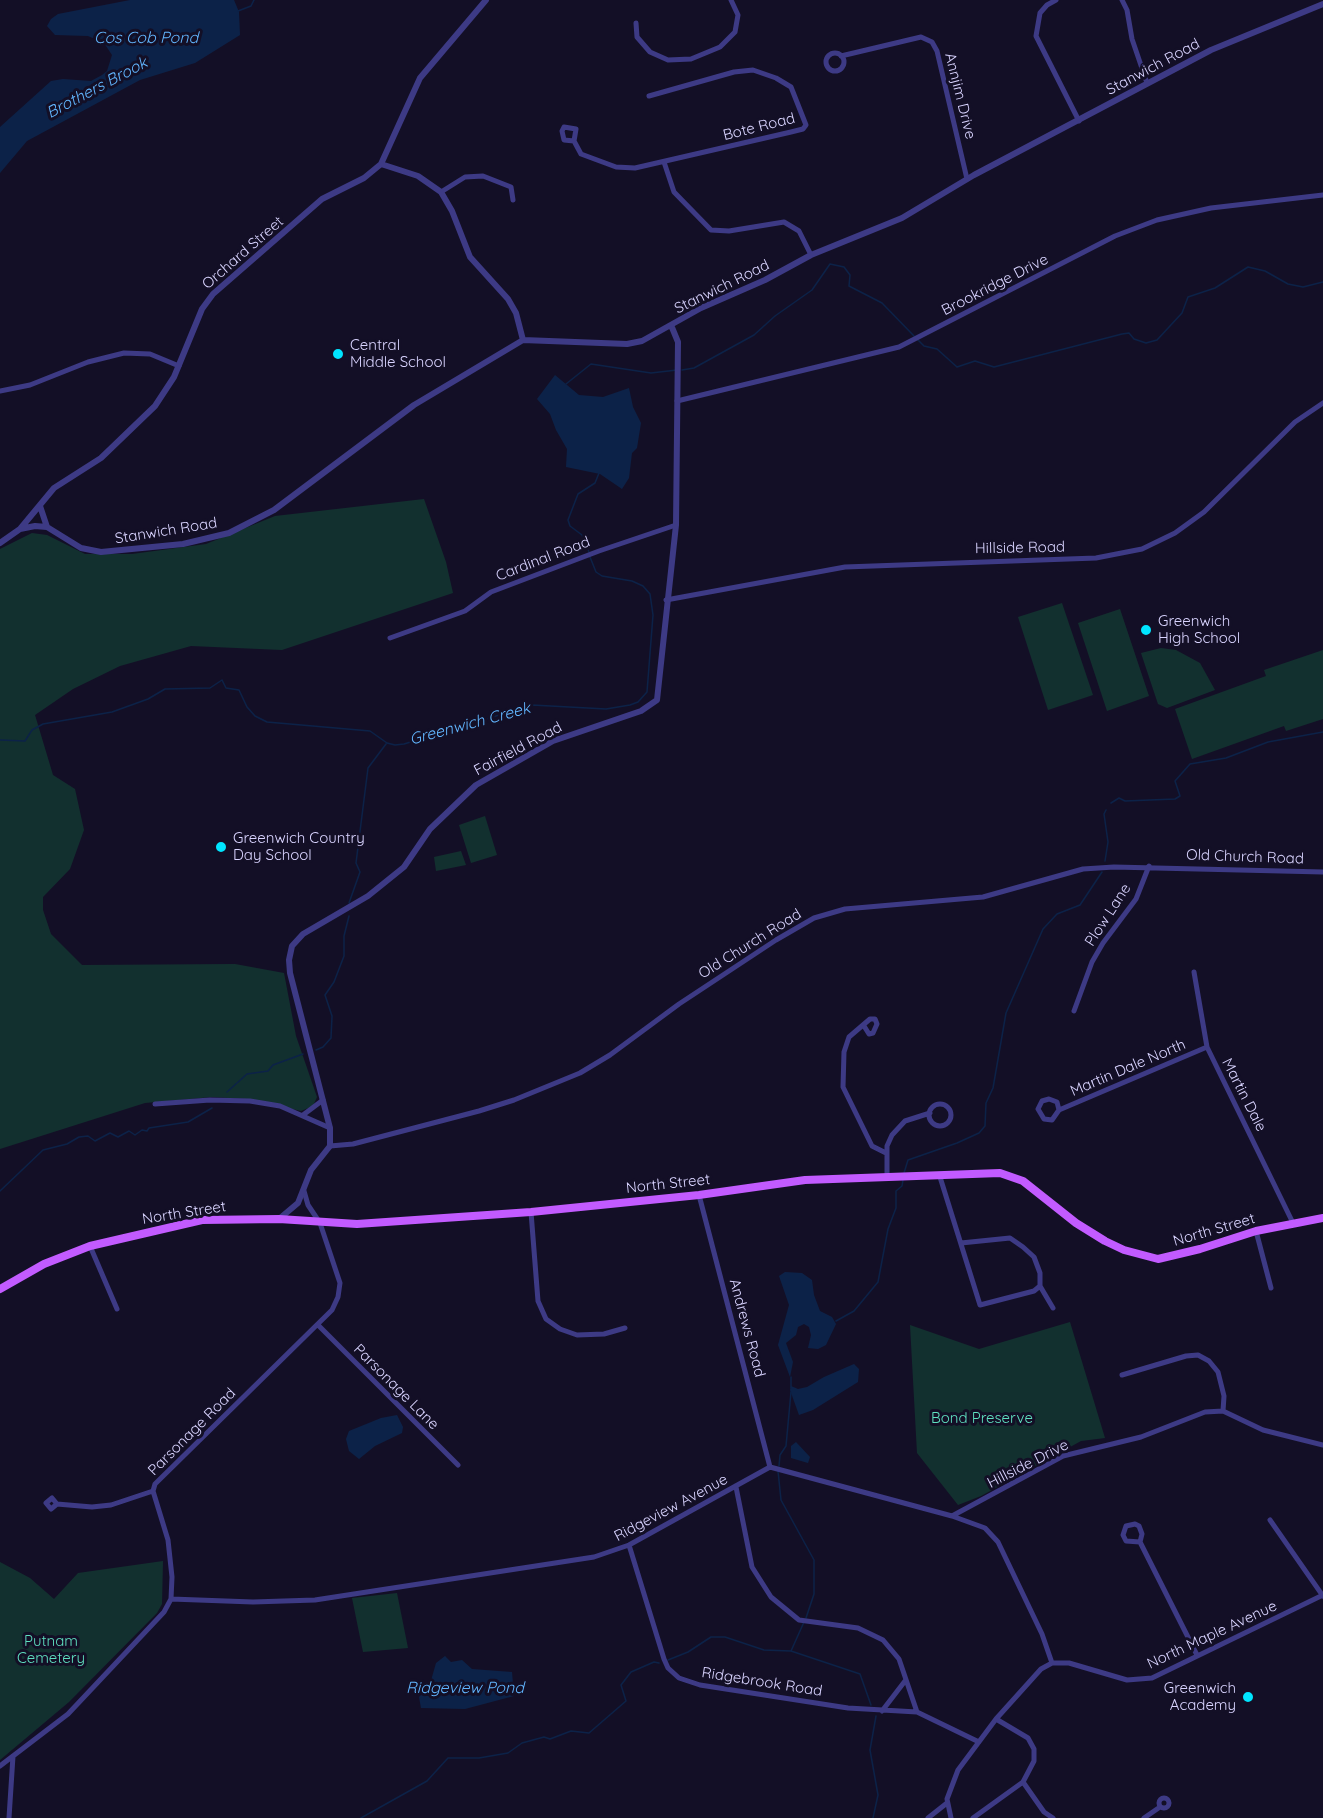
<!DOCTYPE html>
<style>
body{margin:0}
canvas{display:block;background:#130f26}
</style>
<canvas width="1323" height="1818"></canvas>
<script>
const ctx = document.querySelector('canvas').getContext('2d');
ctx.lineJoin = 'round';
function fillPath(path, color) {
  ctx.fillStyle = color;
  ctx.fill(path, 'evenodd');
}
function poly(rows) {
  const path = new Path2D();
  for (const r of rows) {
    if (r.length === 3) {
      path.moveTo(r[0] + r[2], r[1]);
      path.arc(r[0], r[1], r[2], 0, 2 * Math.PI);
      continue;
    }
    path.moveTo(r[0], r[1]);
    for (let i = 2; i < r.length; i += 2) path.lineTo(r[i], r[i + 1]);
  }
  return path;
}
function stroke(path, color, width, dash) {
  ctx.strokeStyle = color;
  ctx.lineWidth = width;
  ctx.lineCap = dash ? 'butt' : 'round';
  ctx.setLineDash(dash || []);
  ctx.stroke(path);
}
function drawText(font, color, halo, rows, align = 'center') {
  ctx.font = font + ' Quicksand,sans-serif';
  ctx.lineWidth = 6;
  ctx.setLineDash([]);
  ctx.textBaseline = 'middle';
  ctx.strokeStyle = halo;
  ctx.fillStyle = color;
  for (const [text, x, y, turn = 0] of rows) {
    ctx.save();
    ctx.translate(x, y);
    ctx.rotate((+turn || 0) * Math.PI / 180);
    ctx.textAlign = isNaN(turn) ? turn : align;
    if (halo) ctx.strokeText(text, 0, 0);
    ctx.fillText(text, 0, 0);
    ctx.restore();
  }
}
fillPath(poly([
 [424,499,446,562,453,593,282,650,191,646,120,666,73,689,35,715,53,775,75,789,84,830,70,869,43,897,43,910,51,934,82,965,235,964,284,973,296,1036,317,1097,313,1106,301,1111,247,1099,212,1097,145,1103,0,1149,0,549,32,533,47,535,85,554,132,554,206,544,275,516],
 [1062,603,1093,695,1048,710,1018,617],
 [1120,609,1149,696,1107,711,1078,623],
 [1161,648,1176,650,1200,663,1215,690,1167,708,1158,704,1141,653],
 [1323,650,1323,719,1286,731,1284,726,1192,759,1175,709,1266,676,1264,670],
 [485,816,497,855,471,863,459,825],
 [461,851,466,865,436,871,434,857],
 [1070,1322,1105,1438,1081,1441,981,1496,958,1505,917,1453,910,1325,979,1349],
 [163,1561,162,1604,157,1613,69,1702,0,1760,0,1562,30,1578,54,1599,78,1573],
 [397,1593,408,1648,363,1652,352,1598]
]), '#12302f');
fillPath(poly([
 [130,0,234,0,239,12,240,35,195,63,140,80,27,141,0,173,0,127,51,81,63,79,91,81,102,75,107,71,112,55,104,43,88,36,55,35,47,26,51,19,58,14],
 [555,375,579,395,603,397,629,388,633,407,641,423,637,448,632,453,629,478,622,489,600,474,566,467,567,449,556,430,550,414,537,399],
 [785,1272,802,1273,812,1280,814,1295,820,1311,832,1317,836,1324,826,1345,818,1349,808,1348,811,1335,809,1327,804,1324,798,1327,796,1335,786,1343,793,1362,790,1377,778,1345,789,1305,779,1276],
 [854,1364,859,1369,858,1382,813,1410,799,1415,790,1390,791,1386,798,1389,807,1387,824,1377],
 [397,1415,403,1427,402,1433,375,1446,359,1459,349,1451,346,1439,349,1431,381,1418],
 [796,1442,810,1457,808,1463,791,1458,791,1446],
 [445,1656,451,1662,462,1660,472,1669,512,1672,514,1696,465,1709,421,1708,419,1697,430,1684,436,1663]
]), '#0c2248');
stroke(poly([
 [238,11,251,6,254,0],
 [917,339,924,346,937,349,957,367,975,361,994,367,1122,334,1129,333,1134,339,1146,343,1157,340,1182,313,1188,297,1215,288,1248,267,1265,271,1288,284,1303,287,1323,282],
 [682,370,694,368,754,335,775,316,812,290,830,264,844,267,850,275,849,286,882,303,914,336],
 [566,384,591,364,651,373,677,370],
 [589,552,582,535,570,526,568,520,578,494,595,483,599,473],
 [0,740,25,741,32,730,43,724,112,712,148,699,165,689,210,688,222,680,226,688,239,690,247,707,255,716,267,722,370,731,387,743,395,745,404,744,532,705,606,709,630,705,638,702,647,692,653,615,650,594,643,586,632,581,602,576,596,572,590,557],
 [1111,803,1119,798,1125,801,1175,799,1180,796,1175,781,1190,764,1226,758,1268,742,1323,732],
 [1105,861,1108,842,1104,814,1106,810],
 [349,903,360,872,356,863,368,768,386,744],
 [316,1050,323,1047,331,1038,332,1016,325,995,334,982,344,956,344,936,349,916],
 [227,1092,247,1074,268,1071,273,1065,303,1054],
 [904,1173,908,1160,957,1143,979,1133,985,1126,986,1103,993,1088,1006,1013,1043,929,1057,914,1080,905,1102,872],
 [0,1191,43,1150,67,1144,79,1137,88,1136,95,1141,110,1133,118,1137,129,1131,135,1135,142,1130,147,1131,149,1128,188,1122,212,1108],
 [836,1321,854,1311,878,1282,888,1229,896,1208,896,1191,902,1186,903,1180],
 [791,1377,791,1388],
 [779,1466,780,1455,786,1446,791,1392],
 [778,1471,781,1500,814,1560,814,1594,806,1618],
 [791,1651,804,1622],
 [668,1660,688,1652,711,1637,725,1637,764,1650,791,1651,860,1674,871,1705],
 [361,1818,427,1781,448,1758,479,1758,508,1753,522,1743,544,1737,550,1739,571,1731,589,1733,626,1701,621,1685,631,1672,654,1662,659,1663],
 [873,1818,878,1795,870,1750,876,1716]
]), '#0c2248', 1.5);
stroke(poly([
 [1056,0,1047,5,1040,13,1036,36,1079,121],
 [1122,0,1127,10,1132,39,1147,83],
 [636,23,637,37,650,52,668,60,691,59,720,47,735,32,738,15,731,0],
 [835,62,9],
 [841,56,921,37,932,42,937,51,967,179],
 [574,141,576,129,564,127,562,131,564,140,574,141,581,154,616,167,635,168,791,132,803,129,806,125,791,87,776,78,753,70,734,72,649,96],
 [664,162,674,192,711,230,729,231,784,222,799,231,811,255],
 [441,192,465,177,483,176,511,187,513,200],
 [0,391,30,385,88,362,124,353,150,354,179,366],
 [677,401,899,347,1115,236,1157,220,1211,208,1323,195],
 [666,600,845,567,1096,558,1142,549,1175,533,1204,512,1295,422,1323,403],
 [390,638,465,611,491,592,599,551,676,525],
 [1194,972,1207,1047,1293,1223],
 [1074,1011,1092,962,1103,943,1136,899,1149,866],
 [864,1026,869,1034,873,1033,877,1024,875,1019,870,1019,849,1037,844,1052,843,1087,872,1146,886,1153],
 [155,1104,210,1100,250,1101,280,1106,330,1128],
 [940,1115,11],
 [1059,1110,1057,1102,1049,1099,1042,1101,1038,1109,1044,1119,1052,1120,1059,1110,1207,1047],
 [303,1115,323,1100],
 [330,1146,353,1144,479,1111,514,1100,580,1073,610,1055,679,1004,776,940,814,918,845,909,983,897,1083,869,1114,867,1323,872],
 [940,1177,980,1305,1034,1291,1040,1286],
 [887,1178,887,1146,892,1135,905,1121,930,1113],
 [699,1195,770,1467],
 [531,1212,538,1301,546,1319,560,1329,577,1335,604,1334,625,1328],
 [1256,1231,1271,1288],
 [961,1243,1010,1238,1023,1247,1034,1257,1040,1273,1040,1286,1053,1308],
 [90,1246,117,1309],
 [318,1325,458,1465],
 [1122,1375,1186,1356,1198,1355,1209,1361,1218,1372,1224,1396,1223,1411],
 [736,1487,752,1567,771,1597,799,1620,858,1628,883,1640,899,1659,917,1712],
 [57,1504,51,1509,46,1503,52,1498,57,1504,92,1507,111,1505,153,1491],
 [952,1516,1063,1456,1141,1437,1205,1412,1223,1411,1263,1430,1323,1445],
 [1270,1520,1323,1596],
 [1140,1542,1126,1541,1123,1535,1126,1526,1135,1524,1139,1526,1142,1534,1140,1542,1197,1655],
 [629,1545,664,1659,668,1668,679,1678,700,1685,848,1708,917,1712,979,1742],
 [171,1599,253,1602,315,1600,594,1557,629,1545,770,1467,952,1516,985,1528,998,1542,1042,1634,1052,1663],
 [882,1711,905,1681],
 [0,1766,68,1714,164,1612,171,1599,172,1577,168,1540,153,1491,155,1484,332,1310,338,1297,340,1283,320,1223,308,1205,304,1191],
 [1023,1782,1044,1812,1053,1818],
 [1164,1803,5],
 [9,1818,13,1756],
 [928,1818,947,1803],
 [951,1818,947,1799,958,1770,996,1719,1041,1669,1052,1663,1069,1663,1127,1680,1152,1678,1323,1595],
 [973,1818,1023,1782,1034,1761,1034,1749,1028,1738,996,1719],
 [1144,1818,1160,1807]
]), '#3d3a85', 5);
stroke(poly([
 [381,164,418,176,441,192,452,211,470,257,508,299,516,313,523,340],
 [40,506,47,527],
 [20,529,54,488,101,458,155,406,174,377,202,309,213,294,322,199,364,178,381,164,420,78,486,0],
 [0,543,20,529,35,526,47,527,81,548,101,552,183,544,229,533,274,510,414,405,523,340,627,344,642,341,701,308,765,280,811,255,902,218,974,175,1211,50,1323,4],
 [279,1219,298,1203,311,1170,330,1146,330,1128,290,973,289,960,292,946,303,934,368,896,404,867,430,829,476,785,553,741,641,711,657,700,676,525,678,342,671,325]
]), '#3d3a85', 6);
stroke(poly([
 [0,1289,44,1264,90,1246,202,1220,279,1219,357,1224,531,1212,699,1195,805,1180,1000,1173,1023,1181,1076,1223,1105,1241,1124,1250,1158,1259,1200,1249,1256,1231,1323,1218]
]), '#c25bff', 8);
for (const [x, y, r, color] of [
 [338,354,6,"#00e5ff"],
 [1146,630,6,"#00e5ff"],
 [221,847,6,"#00e5ff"],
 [1248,1697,6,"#00e5ff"]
]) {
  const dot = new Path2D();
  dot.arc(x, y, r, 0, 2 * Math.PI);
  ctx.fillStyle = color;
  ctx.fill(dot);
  stroke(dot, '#130f26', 2);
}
drawText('15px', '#d9d4ff', '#130f26', [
 ["Stanwich Road",1153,67,-28],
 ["Annjim Drive",960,96,76],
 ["Bote Road",759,127,-14],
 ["Orchard Street",243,253,-41],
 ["Brookridge Drive",995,285,-27],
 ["Stanwich Road",722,287,-26],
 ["Stanwich Road",166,531,-9],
 ["Hillside Road",1020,548,-1],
 ["Cardinal Road",543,559,-21],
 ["Fairfield Road",518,749,-28],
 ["Old Church Road",1245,857,2],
 ["Plow Lane",1108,915,-57],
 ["Old Church Road",750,944,-32],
 ["Martin Dale North",1128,1068,-23],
 ["Martin Dale",1244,1095,63],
 ["North Street",668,1184,-6],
 ["North Street",184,1213,-9],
 ["North Street",1214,1230,-16],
 ["Andrews Road",747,1328,75],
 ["Parsonage Lane",396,1387,45],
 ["Parsonage Road",192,1432,-45],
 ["Hillside Drive",1028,1464,-27],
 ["Ridgeview Avenue",671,1508,-28],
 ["North Maple Avenue",1212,1635,-25],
 ["Ridgebrook Road",762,1682,9]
]);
drawText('15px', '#d9d4ff', '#130f26', [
 ["Central",350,345],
 ["Middle School",350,362],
 ["Greenwich",1158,621],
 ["High School",1158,638],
 ["Greenwich Country",233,838],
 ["Day School",233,855],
 ["Greenwich",1236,1688,"right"],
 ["Academy",1236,1705,"right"]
], 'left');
drawText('15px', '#5fe0c0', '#130f26', [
 ["Bond Preserve",982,1418],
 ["Putnam",51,1641],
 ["Cemetery",51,1658]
]);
drawText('italic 16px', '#62b6ff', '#130f26', [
 ["Cos Cob Pond",146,38],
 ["Brothers Brook",97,88,-28],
 ["Greenwich Creek",470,724,-15],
 ["Ridgeview Pond",465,1688]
]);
</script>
